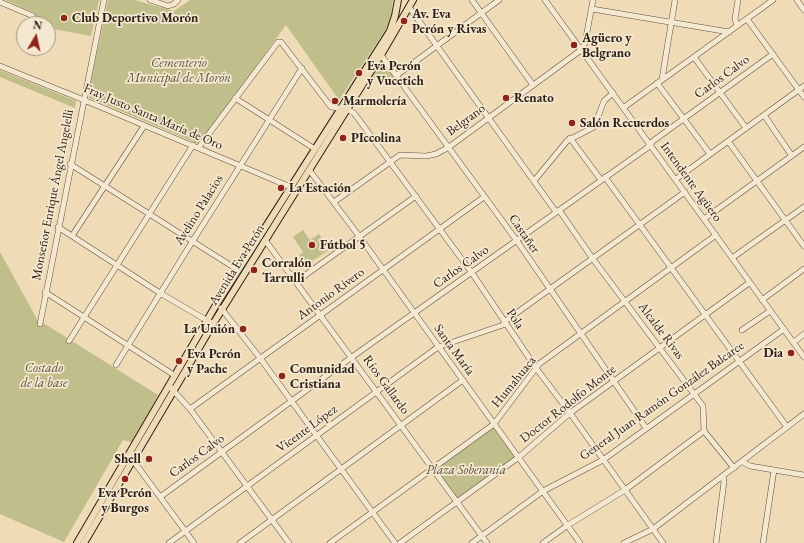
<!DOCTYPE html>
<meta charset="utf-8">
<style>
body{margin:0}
#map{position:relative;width:804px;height:543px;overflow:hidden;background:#f0dbb7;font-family:"EB Garamond",serif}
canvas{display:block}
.north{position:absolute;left:16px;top:16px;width:40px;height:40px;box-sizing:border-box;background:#f5e8d0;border:1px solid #a59886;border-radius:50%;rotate:9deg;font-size:11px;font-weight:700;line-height:16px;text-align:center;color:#2d2017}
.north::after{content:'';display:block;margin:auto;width:14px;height:18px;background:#8f2418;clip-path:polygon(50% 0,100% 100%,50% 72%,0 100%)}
</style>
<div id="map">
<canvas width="804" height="543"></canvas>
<div class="north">N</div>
</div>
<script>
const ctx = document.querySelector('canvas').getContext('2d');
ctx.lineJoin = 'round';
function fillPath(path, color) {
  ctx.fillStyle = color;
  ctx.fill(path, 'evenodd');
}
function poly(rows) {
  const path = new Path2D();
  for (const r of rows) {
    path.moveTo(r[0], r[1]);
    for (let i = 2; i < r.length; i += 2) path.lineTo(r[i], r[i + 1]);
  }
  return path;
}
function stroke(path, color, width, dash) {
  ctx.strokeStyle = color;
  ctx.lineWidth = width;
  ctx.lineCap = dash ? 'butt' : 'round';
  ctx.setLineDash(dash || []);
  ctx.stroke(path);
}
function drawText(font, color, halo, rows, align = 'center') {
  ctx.font = font + ' "EB Garamond",serif';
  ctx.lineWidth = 3.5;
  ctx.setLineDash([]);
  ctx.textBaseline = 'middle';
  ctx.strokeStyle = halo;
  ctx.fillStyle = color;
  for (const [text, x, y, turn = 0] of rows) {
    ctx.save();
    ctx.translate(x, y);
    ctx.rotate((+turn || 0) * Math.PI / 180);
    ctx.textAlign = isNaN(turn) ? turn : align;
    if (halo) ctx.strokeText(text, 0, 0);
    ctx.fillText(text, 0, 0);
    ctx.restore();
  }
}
fillPath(poly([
 [5,0,99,0,91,36,48,28,48,24,32,24,35,13],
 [108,0,134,0,174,11,190,0,393,0,390,23,339,100,286,25,199,144,90,98,88,95],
 [382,60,397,82,387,84,372,77],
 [0,70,76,101,75,108,0,77],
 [303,230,310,240,319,234,329,250,306,265,299,255,303,252,293,237],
 [0,252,37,319,158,395,135,443,123,440,64,542,0,514],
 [494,424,519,457,458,501,433,468]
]), '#c0be8a');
const minor = poly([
 [150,0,168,6,174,4,178,0],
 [472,0,533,85],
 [545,0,804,357],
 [797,0,804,10],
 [0,2,33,16],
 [409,7,556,212],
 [592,9,729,32],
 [747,19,804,97],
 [737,26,735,19,738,0],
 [381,55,517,241,646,428],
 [694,57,746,128],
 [0,66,84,100,293,188],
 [397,75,499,0],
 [662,79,675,0],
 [657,83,710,154],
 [235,98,315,149],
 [623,108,773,0],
 [764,115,792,156],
 [570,138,601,180],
 [728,141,804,246],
 [199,147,278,42,281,42,331,107,347,109,354,113,472,273,536,368,570,413,663,543],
 [70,164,238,270],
 [310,171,359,236,580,543],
 [605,177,787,427],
 [676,179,804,86],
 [534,181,567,141,594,127,604,101,613,93],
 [334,202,400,155,426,156,436,154,449,147,581,50,585,43,593,0],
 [559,210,593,259,703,406,704,431,734,468],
 [704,219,804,147],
 [58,227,160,293,213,324],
 [72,236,144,126],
 [265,240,487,543],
 [732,258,804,207],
 [297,281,416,196],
 [45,292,174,375],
 [762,300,804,269],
 [221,308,260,358,395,543],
 [504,322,685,192],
 [40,324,104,0],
 [742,330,770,311],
 [69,341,193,145],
 [794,342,804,334],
 [116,365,192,242,302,68],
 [171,388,190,409,289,543],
 [190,409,484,197],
 [127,456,132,459,194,543],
 [743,462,750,466,804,475],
 [160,497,352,357,647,148,653,141,773,54],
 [169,543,438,347,506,324],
 [240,543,463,380],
 [330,543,494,424,539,364,716,235],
 [400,543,519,457,570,413,749,283],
 [472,543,543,491,603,460,784,329],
 [543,543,568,525,625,490,704,431],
 [624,543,653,529,804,414],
 [716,543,724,482,723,476],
 [763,543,774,470]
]);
const major = poly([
 [77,543,216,305,390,31,395,16,398,0],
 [84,543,213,324,381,55,413,0]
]);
stroke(minor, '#5e4f3f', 6);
stroke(major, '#2d2017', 8);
stroke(minor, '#f5e8d0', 5);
stroke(major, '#f0dbb7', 6);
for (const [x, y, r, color] of [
 [64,18,4,"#8f2418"],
 [404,21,4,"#8f2418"],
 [574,45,4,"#8f2418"],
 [359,73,4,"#8f2418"],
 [506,98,4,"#8f2418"],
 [335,101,4,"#8f2418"],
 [572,123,4,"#8f2418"],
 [343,138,4,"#8f2418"],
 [281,188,4,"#8f2418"],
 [312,245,4,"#8f2418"],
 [254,270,4,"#8f2418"],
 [243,329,4,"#8f2418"],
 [791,353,4,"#8f2418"],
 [179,361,4,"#8f2418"],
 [282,376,4,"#8f2418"],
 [149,459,4,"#8f2418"],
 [125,479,4,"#8f2418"]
]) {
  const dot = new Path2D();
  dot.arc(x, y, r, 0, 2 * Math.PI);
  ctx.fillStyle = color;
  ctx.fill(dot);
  stroke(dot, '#f5e8d0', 1.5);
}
drawText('bold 13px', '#2d2017', '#f5e8d0', [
 ["Av. Eva",412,14],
 ["Perón y Rivas",412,29],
 ["Club Deportivo Morón",72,18],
 ["Agüero y",582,38],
 ["Belgrano",582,53],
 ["Eva Perón",367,66],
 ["y Vucetich",367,81],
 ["Renato",514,98],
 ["Marmolería",343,101],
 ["Salón Recuerdos",580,123],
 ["PIccolina",351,138],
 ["La Estación",289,188],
 ["Fútbol 5",320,245],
 ["Corralón",262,263],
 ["Tarrulli",262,278],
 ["La Unión",235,329,"right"],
 ["Dia",783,353,"right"],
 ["Eva Perón",187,354],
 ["y Pache",187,369],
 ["Comunidad",290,369],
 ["Cristiana",290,384],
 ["Shell",141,459,"right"],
 ["Eva Perón",125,493,"center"],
 ["y Burgos",125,508,"center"]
], 'left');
drawText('italic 13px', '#594f3a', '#f5e8d0', [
 ["Cementerio",179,63],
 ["Municipal de Morón",179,78],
 ["Costado",44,368],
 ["de la base",44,383],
 ["Plaza Soberanía",466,470]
]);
drawText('13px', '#2d2017', '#f5e8d0', [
 ["Carlos Calvo",722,77,-36],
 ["Fray Justo Santa María de Oro",153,117,23],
 ["Belgrano",466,120,-36],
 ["Intendente Agüero",691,182,54],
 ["Monseñor Enrique Ángel Angelelli",53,195,-79],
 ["Avelino Palacios",199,210,-58],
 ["Castañer",524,234,55],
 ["Avenida Eva Perón",237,265,-58],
 ["Carlos Calvo",461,267,-35],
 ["Antonio Rivero",331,294,-36],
 ["Pola",515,319,56],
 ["Alcalde Rivas",661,331,53],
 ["Santa María",454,350,54],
 ["Humahuaca",514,382,-51],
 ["Ríos Gallardo",386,385,54],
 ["General Juan Ramón González Balcarce",662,401,-35],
 ["Doctor Rodolfo Monte",568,404,-38],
 ["Vicente López",307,429,-36],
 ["Carlos Calvo",197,456,-36]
]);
</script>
